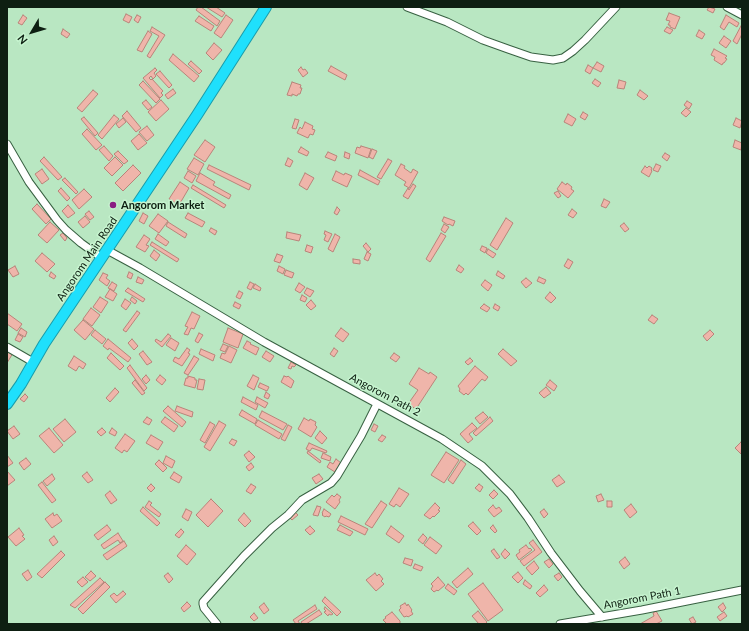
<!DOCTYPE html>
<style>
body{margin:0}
#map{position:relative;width:749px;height:631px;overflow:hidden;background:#b9e7c2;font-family:Lato,sans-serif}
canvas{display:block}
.frame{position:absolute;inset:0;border:8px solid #0e1f12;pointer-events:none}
.north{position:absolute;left:12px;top:12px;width:40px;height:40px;-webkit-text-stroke:3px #c6f4cf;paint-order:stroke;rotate:232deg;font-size:11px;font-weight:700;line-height:16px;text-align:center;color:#0e1f12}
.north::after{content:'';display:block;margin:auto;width:14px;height:18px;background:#0e1f12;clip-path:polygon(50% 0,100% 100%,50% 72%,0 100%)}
</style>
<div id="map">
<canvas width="749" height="631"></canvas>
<div class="frame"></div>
<div class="north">N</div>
</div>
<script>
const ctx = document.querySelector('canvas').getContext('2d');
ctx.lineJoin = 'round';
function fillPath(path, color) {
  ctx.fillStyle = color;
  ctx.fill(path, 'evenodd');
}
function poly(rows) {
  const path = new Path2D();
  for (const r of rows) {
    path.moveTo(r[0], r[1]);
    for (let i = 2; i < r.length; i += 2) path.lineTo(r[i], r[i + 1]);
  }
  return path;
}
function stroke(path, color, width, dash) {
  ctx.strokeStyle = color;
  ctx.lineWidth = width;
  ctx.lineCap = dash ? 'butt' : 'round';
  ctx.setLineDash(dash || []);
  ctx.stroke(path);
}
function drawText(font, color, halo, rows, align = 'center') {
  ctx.font = font + ' Lato,sans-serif';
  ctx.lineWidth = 3;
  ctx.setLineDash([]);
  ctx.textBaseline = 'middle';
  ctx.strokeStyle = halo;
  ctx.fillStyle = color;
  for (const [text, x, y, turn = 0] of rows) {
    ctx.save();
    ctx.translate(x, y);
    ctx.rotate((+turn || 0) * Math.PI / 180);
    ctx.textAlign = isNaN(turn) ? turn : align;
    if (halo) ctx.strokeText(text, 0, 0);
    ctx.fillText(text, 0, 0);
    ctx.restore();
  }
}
const building = poly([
 [198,7,201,7,220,21,217,26,196,10,198,7],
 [206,7,216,7,225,13,222,17,206,7],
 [709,7,715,9,713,13,707,10,709,7],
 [669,13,680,17,675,29,670,27,670,25,668,25,670,21,666,20,669,13],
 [126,14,132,17,129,23,123,20,126,14],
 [23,15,27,18,22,25,18,23,23,15],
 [137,15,141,17,138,23,134,20,137,15],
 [226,15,233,20,221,38,214,33,226,15],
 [726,15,739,23,737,27,729,22,724,30,720,27,726,15],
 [199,16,214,26,211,31,195,21,199,16],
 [742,24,742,34,737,44,733,41,742,24],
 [152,27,165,35,150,58,147,56,159,36,150,31,152,27],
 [667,27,673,30,670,34,664,31,667,27],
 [63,29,70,34,67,38,61,34,63,29],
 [699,30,705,34,702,39,696,36,699,30],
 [148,31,152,34,142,52,137,50,148,31],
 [724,36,731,41,726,48,719,43,724,36],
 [214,43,222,50,213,60,206,53,214,43],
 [714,49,727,56,725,58,727,59,724,63,723,63,722,65,714,60,715,57,711,55,714,49],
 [173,54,199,76,194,82,169,60,173,54],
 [191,61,202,71,199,74,188,64,191,61],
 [597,62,604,66,601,72,593,68,597,62],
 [588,65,593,68,590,74,585,71,588,65],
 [331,66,347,75,345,80,328,71,331,66],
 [301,67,303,70,305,69,308,73,303,77,298,70,301,67],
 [155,68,157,70,154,73,156,76,153,79,151,76,149,78,151,80,152,79,163,91,161,93,163,95,160,98,143,78,155,68],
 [160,71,172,85,169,88,156,74,160,71],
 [595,79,601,83,598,87,592,83,595,79],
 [619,80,626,82,624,89,617,88,619,80],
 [143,81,160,99,156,103,139,85,143,81],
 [292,82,301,85,300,88,302,88,300,94,298,94,297,96,292,94,292,96,287,95,292,82],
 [173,89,176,93,168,99,165,95,173,89],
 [93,90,98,94,82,112,77,108,93,90],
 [640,90,648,96,644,100,637,95,640,90],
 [146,100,152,107,148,110,142,103,146,100],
 [161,100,169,109,156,121,148,112,161,100],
 [687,101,692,104,689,109,684,105,687,101],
 [686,108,691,112,686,117,681,113,686,108],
 [127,111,141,128,136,132,122,116,127,111],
 [583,112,588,115,585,120,580,117,583,112],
 [568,114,576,119,572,126,564,122,568,114],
 [114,115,119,119,102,139,98,135,114,115],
 [84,117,98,133,95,136,81,119,84,117],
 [123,118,126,122,119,128,116,124,123,118],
 [736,118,742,121,740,128,733,125,736,118],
 [295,119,299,120,296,129,292,128,295,119],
 [305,122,313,126,312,129,315,130,313,135,310,134,308,138,297,133,300,127,302,129,305,122],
 [147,126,154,135,147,141,139,132,147,126],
 [87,129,102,145,96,150,82,134,87,129],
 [139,134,147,143,138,150,131,141,139,134],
 [205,140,215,147,205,162,194,155,205,140],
 [735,140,742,143,741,150,733,147,735,140],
 [104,146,113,156,109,161,99,150,104,146],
 [361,146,371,149,368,158,355,153,357,147,360,148,361,146],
 [301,147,309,152,307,156,298,152,301,147],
 [372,149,377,151,373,159,369,157,372,149],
 [118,151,128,161,124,164,114,154,118,151],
 [328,152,337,156,335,161,325,157,328,152],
 [345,152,350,154,349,159,344,157,345,152],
 [665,153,670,156,667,161,662,157,665,153],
 [44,157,62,177,58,180,40,161,44,157],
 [115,157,123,165,112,176,104,168,115,157],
 [194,158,204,164,198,175,187,169,194,158],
 [288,158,293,161,290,167,285,165,288,158],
 [388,159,392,161,381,179,377,177,388,159],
 [401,164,405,166,404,168,411,173,413,169,418,172,409,188,404,185,406,182,395,175,401,164],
 [656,164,661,166,658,172,653,170,656,164],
 [133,165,141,173,123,191,115,183,133,165],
 [209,165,251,185,249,190,207,169,209,165],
 [645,166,647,168,649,166,652,168,651,170,652,171,649,177,641,172,645,166],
 [42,169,49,179,42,184,35,174,42,169],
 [360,170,380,181,378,185,358,175,360,170],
 [188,171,196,176,192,183,184,178,188,171],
 [336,171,344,175,345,173,352,176,347,187,332,180,336,171],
 [200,173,215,182,213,185,231,195,229,199,196,181,200,173],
 [305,173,314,178,307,190,299,185,305,173],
 [65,178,78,192,76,194,62,180,65,178],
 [180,182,189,188,179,205,169,199,180,182],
 [562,182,566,185,567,183,572,187,571,189,574,191,568,198,557,189,562,182],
 [413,184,416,186,408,199,403,196,408,188,409,190,413,184],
 [193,185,226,205,224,208,191,188,193,185],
 [61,188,70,198,67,201,58,191,61,188],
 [84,189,92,197,79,209,72,200,84,189],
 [558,191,561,196,558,198,554,193,558,191],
 [604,199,610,202,606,208,601,206,604,199],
 [37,204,51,219,46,224,32,209,37,204],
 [68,205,75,213,68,218,62,211,68,205],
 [337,207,340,210,337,215,334,213,337,207],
 [572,209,577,213,573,218,568,215,572,209],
 [89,211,94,217,90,220,85,214,89,211],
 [143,213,148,216,144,224,139,221,143,213],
 [188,213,205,222,202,227,185,218,188,213],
 [158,214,168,221,159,233,149,226,158,214],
 [85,216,90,222,83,228,78,222,85,216],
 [444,217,455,221,453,226,449,224,448,225,442,221,444,217],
 [506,218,513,223,497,250,490,245,506,218],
 [50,222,59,230,47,243,38,235,50,222],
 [168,222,187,234,185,238,166,226,168,222],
 [624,223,629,229,625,232,620,226,624,223],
 [444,224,449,227,445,233,441,230,444,224],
 [211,228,217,231,215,235,209,231,211,228],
 [325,231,332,234,328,242,324,240,326,235,324,234,325,231],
 [287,232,301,235,299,241,286,238,287,232],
 [63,233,67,238,65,241,60,235,63,233],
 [441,233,446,236,430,262,426,259,441,233],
 [158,234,169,242,166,246,155,239,158,234],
 [335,234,340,237,333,252,328,249,335,234],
 [144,235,150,239,146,245,149,246,145,252,136,247,144,235],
 [152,242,179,259,177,262,150,245,152,242],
 [366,243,371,249,368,252,363,246,366,243],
 [307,245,313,247,311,253,305,251,307,245],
 [482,246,487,248,485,253,480,250,482,246],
 [488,249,496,254,493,258,486,253,488,249],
 [154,250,160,255,156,261,150,256,154,250],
 [367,252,371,254,368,261,364,259,367,252],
 [42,253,55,264,47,272,35,261,42,253],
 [277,254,283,256,280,263,274,261,277,254],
 [353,259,360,260,360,264,353,263,353,259],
 [568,259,573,262,569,269,564,266,568,259],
 [459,265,464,269,461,273,456,270,459,265],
 [15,266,19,274,13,277,8,270,15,266],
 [279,266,285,269,283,274,277,271,279,266],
 [286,270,294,273,292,278,284,275,286,270],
 [498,271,505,276,503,279,496,275,498,271],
 [51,272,56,276,54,279,49,276,51,272],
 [129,272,133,274,131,279,127,277,129,272],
 [103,273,108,275,106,278,110,281,107,286,99,280,103,273],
 [138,277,144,280,142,284,136,282,138,277],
 [539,277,546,280,544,284,537,281,539,277],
 [526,278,532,283,526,288,521,282,526,278],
 [485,280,492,285,488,291,481,285,485,280],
 [112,282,117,285,114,291,108,288,112,282],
 [250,282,254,284,251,290,247,288,250,282],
 [299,283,305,287,300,293,295,290,299,283],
 [255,284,261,288,260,291,253,288,255,284],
 [128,288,145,299,143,302,125,291,128,288],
 [307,288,314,291,310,297,304,293,307,288],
 [110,289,117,294,113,301,105,297,110,289],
 [239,291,243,293,240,299,236,297,239,291],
 [550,292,556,298,551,303,545,298,550,292],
 [302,295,307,298,305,302,300,300,302,295],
 [100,297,108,302,101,313,93,307,100,297],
 [132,297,137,301,135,304,130,300,132,297],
 [125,299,131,303,126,310,121,306,125,299],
 [311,300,316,306,311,310,306,305,311,300],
 [235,302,241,305,239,309,233,306,235,302],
 [484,304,490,308,487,312,480,308,484,304],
 [495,304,500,307,498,311,493,308,495,304],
 [91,308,100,315,92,326,83,319,91,308],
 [137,311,140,313,126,332,123,330,137,311],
 [192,312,200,316,194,329,191,328,188,335,184,334,188,327,185,326,192,312],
 [7,313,22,324,17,331,7,324,7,313],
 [652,315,658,319,654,324,648,320,652,315],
 [83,320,94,329,85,340,74,330,83,320],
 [21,328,27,332,25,337,18,333,21,328],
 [228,328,243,334,238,348,223,342,228,328],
 [341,328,349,334,343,342,335,336,341,328],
 [95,330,106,339,102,344,91,335,95,330],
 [710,330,714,334,707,341,703,336,710,330],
 [199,333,203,335,198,343,195,341,199,333],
 [18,334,23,337,20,342,15,340,18,334],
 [168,334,171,336,162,347,155,341,156,339,161,342,168,334],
 [171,338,179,343,175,351,166,345,171,338],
 [108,339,131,358,128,362,109,348,108,350,103,346,108,339],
 [132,339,138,346,134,350,128,343,132,339],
 [247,341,251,343,250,344,259,348,256,355,243,348,247,341],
 [223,344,228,346,225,352,220,350,223,344],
 [229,346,237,350,231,363,220,358,222,353,225,354,229,346],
 [187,348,190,350,188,353,190,354,182,366,173,361,175,357,179,359,187,348],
 [334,348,338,351,334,357,330,354,334,348],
 [7,349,13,353,7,363,7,349],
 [201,349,215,355,213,361,199,354,201,349],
 [503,349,517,361,511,366,498,354,503,349],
 [143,351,152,362,147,365,139,354,143,351],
 [266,351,274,356,270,362,262,357,266,351],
 [111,353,124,366,120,370,107,358,111,353],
 [394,353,400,357,396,362,390,358,394,353],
 [74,356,86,364,83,369,79,366,76,371,68,366,74,356],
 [194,356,199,359,188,375,184,373,194,356],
 [470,358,473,361,468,365,465,362,470,358],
 [291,362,296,365,294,367,292,366,291,369,288,368,291,362],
 [130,365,147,388,144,391,127,368,130,365],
 [475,366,488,377,485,381,482,379,468,395,466,393,464,395,459,391,460,389,458,386,475,366],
 [419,368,429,374,430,372,437,377,416,409,408,404,418,390,409,384,419,368],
 [146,375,150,380,146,384,142,379,146,375],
 [160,375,166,380,162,385,156,380,160,375],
 [253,375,259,378,254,390,247,386,253,375],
 [188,376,195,378,195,380,197,380,195,388,184,385,186,378,188,378,188,376],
 [284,376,287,377,288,376,294,381,291,388,281,382,284,376],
 [199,379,205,380,203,390,197,389,199,379],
 [135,380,145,393,142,395,132,383,135,380],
 [550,380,557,386,554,391,546,385,550,380],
 [260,383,269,387,267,391,258,387,260,383],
 [546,387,551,393,544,398,539,393,546,387],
 [115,388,119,392,110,402,106,398,115,388],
 [266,392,270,395,268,399,264,397,266,392],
 [25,394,28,397,24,402,20,399,25,394],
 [243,397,258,405,256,410,241,402,243,397],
 [257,397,268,403,265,408,255,402,257,397],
 [168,406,186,422,182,427,163,411,168,406],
 [177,406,193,412,192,417,175,411,177,406],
 [242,410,257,419,255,424,239,415,242,410],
 [262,411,287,424,283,430,259,417,262,411],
 [483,412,488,417,480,424,475,418,483,412],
 [147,417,152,420,149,425,143,422,147,417],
 [165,417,178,426,174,432,161,422,165,417],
 [490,417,493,421,476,436,473,433,490,417],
 [304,418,309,421,310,419,316,422,315,425,317,427,311,437,298,429,304,418],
 [65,419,76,432,64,442,53,429,65,419],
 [258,420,282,434,279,439,255,425,258,420],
 [219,421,226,425,210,451,204,447,219,421],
 [210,422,215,425,205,443,200,440,210,422],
 [472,423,477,428,469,434,473,439,468,443,460,434,472,423],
 [374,424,378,426,375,432,371,430,374,424],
 [288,425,292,427,285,441,281,439,288,425],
 [14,426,20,434,13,439,7,431,14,426],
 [49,428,63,445,54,453,39,436,49,428],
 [102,428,106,432,101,436,97,432,102,428],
 [112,428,117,432,115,436,109,433,112,428],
 [320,431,327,438,322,444,315,438,320,431],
 [125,434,135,441,127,452,124,450,122,453,115,448,125,434],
 [151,435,163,442,158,450,146,443,151,435],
 [382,435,386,437,382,442,378,440,382,435],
 [232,439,237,441,234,446,229,443,232,439],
 [741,442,742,443,741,454,735,448,741,442],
 [309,443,327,451,326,453,312,448,310,451,306,449,309,443],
 [249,451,255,457,249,462,244,455,249,451],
 [308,451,321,461,320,463,307,453,308,451],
 [446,452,459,460,444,483,431,475,446,452],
 [323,453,331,457,330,461,321,458,323,453],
 [7,455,13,463,7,467,7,455],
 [166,456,175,461,172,468,163,463,166,456],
 [26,458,31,464,24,470,19,463,26,458],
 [336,459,341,463,335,472,327,467,330,462,333,464,336,459],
 [159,460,167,468,163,472,155,464,159,460],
 [461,460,466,464,453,484,448,480,461,460],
 [251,463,254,467,249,471,246,467,251,463],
 [7,471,15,480,7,486,7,471],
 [87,472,93,480,88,483,82,476,87,472],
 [174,472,182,477,179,483,170,478,174,472],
 [52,474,55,479,47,486,43,481,52,474],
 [319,474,323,479,316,484,312,478,319,474],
 [559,475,565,482,557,487,552,480,559,475],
 [42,482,56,500,52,503,38,485,42,482],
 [151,484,155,488,151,492,147,488,151,484],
 [251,484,256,487,251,494,246,491,251,484],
 [479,484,483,487,480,492,475,488,479,484],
 [399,488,409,494,400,507,396,504,394,507,389,504,399,488],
 [494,490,498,494,493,499,489,495,494,490],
 [110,491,117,500,111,504,105,495,110,491],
 [337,494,341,497,339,500,340,502,335,509,326,502,332,495,334,497,337,494],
 [601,494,604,500,598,502,596,496,601,494],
 [211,499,223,511,208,527,196,515,211,499],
 [149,501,152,503,150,505,161,514,159,517,145,507,149,501],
 [381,501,387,505,372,528,365,524,381,501],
 [607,501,612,501,612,507,607,507,607,501],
 [435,503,440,508,438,510,440,511,434,517,433,516,430,519,424,515,435,503],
 [631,504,637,512,630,518,624,510,631,504],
 [493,505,496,509,499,507,502,511,494,517,488,510,493,505],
 [317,506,321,507,318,516,313,515,317,506],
 [143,507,160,523,157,526,140,511,143,507],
 [186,509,192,512,188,521,182,517,186,509],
 [324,509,331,514,329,517,326,516,325,517,322,515,323,514,322,513,324,509],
 [544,509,548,514,544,518,540,512,544,509],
 [294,511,298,515,292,520,288,516,294,511],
 [53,513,54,516,57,514,62,521,52,528,45,519,53,513],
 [244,513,251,521,245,527,238,520,244,513],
 [341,516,368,529,365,535,338,522,341,516],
 [473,522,481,531,477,535,468,526,473,522],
 [107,525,111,530,98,540,94,535,107,525],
 [340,525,353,532,350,536,337,530,340,525],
 [493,525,497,531,495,533,490,528,493,525],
 [310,526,315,531,310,535,305,530,310,526],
 [391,526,404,536,399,543,386,534,391,526],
 [19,528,24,535,22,536,25,539,16,546,8,537,19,528],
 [181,529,184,532,179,538,175,535,181,529],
 [118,533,123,541,120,543,118,540,104,549,101,545,118,533],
 [423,534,427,538,423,544,418,540,423,534],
 [54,536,58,542,53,546,49,540,54,536],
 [430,537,442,546,436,554,424,545,430,537],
 [533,540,542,552,524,566,520,561,535,550,529,543,533,540],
 [124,541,127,546,107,560,103,555,124,541],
 [186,545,196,554,187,565,177,556,186,545],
 [526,545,529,549,530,548,532,550,519,560,516,555,520,552,519,550,526,545],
 [494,549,500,557,497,559,491,551,494,549],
 [505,549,510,554,505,559,501,554,505,549],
 [61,551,65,555,42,578,37,574,61,551],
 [625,557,630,564,624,569,619,562,625,557],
 [405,558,413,560,411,566,403,563,405,558],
 [549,559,553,564,549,568,544,562,549,559],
 [534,561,539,568,532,575,526,568,534,561],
 [415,564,423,567,421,571,413,568,415,564],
 [468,568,473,574,457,588,452,582,468,568],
 [28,570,32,577,27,581,22,574,28,570],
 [91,571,96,576,90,581,85,577,91,571],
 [518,572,523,578,518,583,512,577,518,572],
 [168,573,173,579,169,583,164,576,168,573],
 [375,573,377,576,379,574,383,579,381,581,384,584,376,591,366,580,375,573],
 [559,573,562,577,558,581,554,576,559,573],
 [83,577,88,582,82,587,77,582,83,577],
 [438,577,445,585,438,591,437,590,434,592,431,589,433,586,431,584,438,577],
 [100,578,104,582,75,608,70,605,100,578],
 [525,580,532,586,530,589,523,584,525,580],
 [105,582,110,587,83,614,78,609,105,582],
 [483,583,503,610,488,621,468,594,483,583],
 [448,584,457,591,454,595,445,588,448,584],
 [544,585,548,590,540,597,536,593,544,585],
 [123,591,126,594,116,603,110,596,114,593,117,596,123,591],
 [325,597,341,612,337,616,322,601,325,597],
 [187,602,191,606,184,612,181,608,187,602],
 [264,603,269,610,264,614,259,607,264,603],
 [405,603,407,606,408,604,412,610,411,611,413,614,408,617,407,616,404,617,399,610,401,608,400,606,405,603],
 [723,603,726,608,722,612,718,607,723,603],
 [315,605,317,609,298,621,300,624,296,624,293,620,315,605],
 [325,607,333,614,331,615,329,614,328,616,324,612,326,611,324,609,325,607],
 [319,610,322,614,306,624,302,624,301,622,319,610],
 [478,611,487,622,485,624,479,624,472,616,478,611],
 [656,611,662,621,656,624,640,624,654,616,653,613,656,611],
 [392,612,400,621,400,624,387,624,383,620,386,618,385,617,392,612],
 [724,612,727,616,720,621,717,617,724,612],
 [254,613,258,618,254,621,250,617,254,613],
 [693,617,696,622,692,624,689,619,693,617]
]);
fillPath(building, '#efb5aa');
stroke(building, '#b98379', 1);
const minor = poly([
 [407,7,447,22,483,40,508,49,531,57,553,60,563,58,573,51,585,40,616,7],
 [727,7,742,15],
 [7,144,29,182,57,220,66,230,81,243,102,258],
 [107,250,140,268,264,342,442,439,482,466,510,494,528,518,551,553,580,591,602,617],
 [7,347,33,362],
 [217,624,204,608,203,604,203,602,244,556,272,528,288,515,302,500,331,483,337,476,361,436,377,404],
 [560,624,642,610,742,590]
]);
const highway = poly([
 [7,404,21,384,44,344,197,115,266,7]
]);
stroke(minor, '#386142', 9);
stroke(highway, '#199caa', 12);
stroke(minor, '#fff', 7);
stroke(highway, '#1fe0fc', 10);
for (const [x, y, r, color] of [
 [113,205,4,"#8a1f83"]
]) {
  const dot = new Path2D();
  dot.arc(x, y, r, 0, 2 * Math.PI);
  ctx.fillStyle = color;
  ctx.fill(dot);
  stroke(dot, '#c6f4cf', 1.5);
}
drawText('bold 11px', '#0e1f12', '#c6f4cf', [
 ["Angorom Market",121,205]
], 'left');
drawText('11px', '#0e1f12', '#c6f4cf', [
 ["Angorom Main Road",87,259,-56],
 ["Angorom Path 2",385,395,28],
 ["Angorom Path 1",642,598,-11]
]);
</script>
